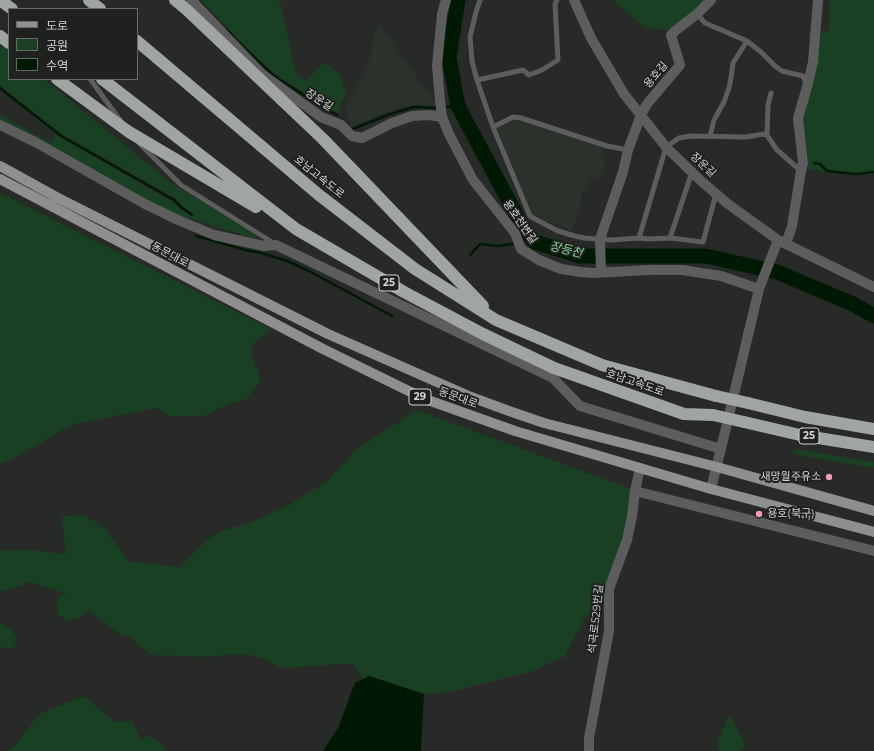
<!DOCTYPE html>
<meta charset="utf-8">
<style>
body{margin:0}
#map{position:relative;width:874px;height:751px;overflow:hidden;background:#282a28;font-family:Montserrat,"Noto Sans KR",sans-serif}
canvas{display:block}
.legend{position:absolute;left:8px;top:8px;width:130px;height:72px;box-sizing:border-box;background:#1e211e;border:1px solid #666966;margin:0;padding:5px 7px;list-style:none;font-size:12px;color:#d3d5d3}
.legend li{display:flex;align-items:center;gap:8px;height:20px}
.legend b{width:20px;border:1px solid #666966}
</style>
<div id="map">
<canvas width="874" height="751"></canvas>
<ul class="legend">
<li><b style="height:5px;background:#8e908e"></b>도로</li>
<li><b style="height:11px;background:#194022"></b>공원</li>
<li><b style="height:11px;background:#001904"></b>수역</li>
</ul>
</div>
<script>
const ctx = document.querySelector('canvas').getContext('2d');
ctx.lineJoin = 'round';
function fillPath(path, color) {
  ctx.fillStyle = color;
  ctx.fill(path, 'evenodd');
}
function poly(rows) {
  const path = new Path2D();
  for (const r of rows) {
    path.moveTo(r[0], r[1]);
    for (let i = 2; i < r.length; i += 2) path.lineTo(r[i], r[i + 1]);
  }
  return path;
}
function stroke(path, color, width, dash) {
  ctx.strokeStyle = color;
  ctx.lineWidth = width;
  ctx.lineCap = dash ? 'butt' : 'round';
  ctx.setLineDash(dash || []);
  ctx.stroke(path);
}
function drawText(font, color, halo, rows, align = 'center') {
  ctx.font = font + ' Montserrat,"Noto Sans KR",sans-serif';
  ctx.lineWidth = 4;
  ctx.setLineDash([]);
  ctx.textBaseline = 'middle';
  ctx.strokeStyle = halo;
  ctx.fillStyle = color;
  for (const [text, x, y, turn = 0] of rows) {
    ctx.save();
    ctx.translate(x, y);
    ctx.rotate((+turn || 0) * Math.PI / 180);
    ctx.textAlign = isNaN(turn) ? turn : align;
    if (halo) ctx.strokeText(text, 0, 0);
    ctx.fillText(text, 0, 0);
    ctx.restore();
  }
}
fillPath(poly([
 [378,22,437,105,414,105,388,111,351,127,345,109,367,68],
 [512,120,521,120,603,148,604,173,591,180,582,193,579,216,571,230,537,217,532,214,529,208,497,129,498,126]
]), '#2a322b');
fillPath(poly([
 [201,0,279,0,288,36,293,65,296,72,306,81,322,64,329,65,337,72,341,80,346,94,341,103,338,113,325,106,275,74,243,44],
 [613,0,707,0,695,11,668,30,644,27],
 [830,0,874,0,874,174,856,175,839,174,808,169,808,158,802,118,818,32,829,31],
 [0,44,9,51,9,79,44,79,176,187,202,201,258,237,256,239,177,215,0,122,0,115,51,143,56,134,172,202,180,209,191,215,192,212,183,206,175,198,62,134,0,86],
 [0,193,271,329,251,346,253,360,260,377,256,387,246,399,232,403,203,416,169,416,157,408,71,425,19,456,0,464],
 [417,410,631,489,624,538,605,586,606,596,597,599,577,631,564,657,533,671,445,693,424,694,369,676,363,679,353,664,338,664,282,668,260,657,237,654,208,657,150,655,128,635,123,637,88,610,82,617,67,621,58,614,56,605,60,596,67,594,30,582,0,592,0,549,3,551,28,550,66,554,62,516,84,515,104,528,129,561,179,567,212,536,224,530,247,524,291,504,327,481,357,449],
 [796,449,874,462,874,468,793,454],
 [0,623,2,623,11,629,17,639,14,647,6,649,0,647],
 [84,696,115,722,132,721,142,741,148,735,160,743,168,751,4,751,13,748,40,713],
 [730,715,746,747,739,751,719,751,718,741]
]), '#194022');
fillPath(poly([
 [369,676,424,694,421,751,323,751,338,728,355,683]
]), '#001904');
stroke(poly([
 [226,29,242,46,274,76,324,108,337,115],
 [0,88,61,136,174,200,182,208,192,215],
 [444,107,458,106],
 [353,129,390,114,414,107,437,108],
 [814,163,820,164,827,171,856,174,874,172],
 [196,236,245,250,261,253,287,261,309,271,392,316],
 [522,241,526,233],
 [470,255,480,244,497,246,513,244]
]), '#001904', 2.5);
stroke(poly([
 [458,0,449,57,458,106,526,233,535,242,580,256,706,256,777,272,853,304,874,316]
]), '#001904', 15);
stroke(poly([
 [480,0,476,12,470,37,471,48,472,61,477,80,493,127,530,216,535,219,558,231,575,236,584,238,611,240,639,238,648,239,670,238,703,242,716,194],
 [697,14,705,23,747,41,761,52,775,66,782,71,803,76,806,83],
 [90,79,120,120],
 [477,80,523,70,529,75,542,70,558,60,555,4,557,0],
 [493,127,513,117,521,118,607,146,628,150],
 [767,135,768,105,771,93],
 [710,136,714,120,724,102,729,88,731,78,733,63,747,41],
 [139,143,181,185,275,244],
 [639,238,666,147,679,138,691,136,746,137,763,134,767,135,777,150,801,171],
 [670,238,692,172]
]), '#5c5d5c', 5);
stroke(poly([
 [191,0,262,74,321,117,341,125,352,136,362,138,392,123,412,116,428,115,442,117,440,100,437,66,442,14,446,0],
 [442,117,449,134,473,180,511,228,515,233,521,249,539,260,561,269,581,272,593,273,649,270,682,270,721,276,759,289],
 [0,125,35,142,145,204,178,220,214,235,264,246,276,245,553,378,580,406,721,449],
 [786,244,792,226,801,171,803,163,798,118,807,87,813,62,818,0],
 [601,272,600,239,623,172,628,150,641,115,647,104,680,65,671,35,675,31,697,14,711,0],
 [640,468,635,491,874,551],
 [589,751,589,738,609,631,609,589,627,540,632,516,635,491]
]), '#5c5d5c', 10);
stroke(poly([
 [574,0,591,38,624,94,666,147,701,181,728,204,778,240,874,287],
 [711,489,725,432,759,289,778,240]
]), '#5c5d5c', 10);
stroke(poly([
 [0,166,58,198,328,334,471,397,509,411,544,423,717,467,874,511],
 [0,179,323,349,425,399,515,431,711,489,874,532]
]), '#8e908e', 10);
stroke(poly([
 [0,0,12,9],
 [89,0,100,9],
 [175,0,187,10,323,139,483,306],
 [0,36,9,43],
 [137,41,319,195,415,269,496,320,602,365,716,396],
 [57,79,129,132,256,207],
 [102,79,296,229,404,292,483,334,554,368,684,414,713,415],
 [748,403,805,417,874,429],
 [744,422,800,435,874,447]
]), '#a1a5a2', 12);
stroke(poly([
 [716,396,748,403],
 [713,415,744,422]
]), '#a1a5a2', 12);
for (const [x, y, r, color] of [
 [829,477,4,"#f09ab6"],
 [759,514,4,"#f09ab6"]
]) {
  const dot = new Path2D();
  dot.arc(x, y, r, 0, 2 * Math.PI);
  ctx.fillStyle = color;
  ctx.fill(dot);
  stroke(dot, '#1e211e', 1.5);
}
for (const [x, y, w] of [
 [389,283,20],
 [420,397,22],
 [809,436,20]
]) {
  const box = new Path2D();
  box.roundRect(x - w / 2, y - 8, w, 16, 3);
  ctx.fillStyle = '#1e211e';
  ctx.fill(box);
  stroke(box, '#d3d5d3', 1);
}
drawText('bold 10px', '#d3d5d3', null, [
 ["25",389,283],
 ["29",420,397],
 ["25",809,436]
]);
drawText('11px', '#d3d5d3', '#1e211e', [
 ["용호길",656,75,-50],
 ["장운길",319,100,33],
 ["장운길",703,165,43],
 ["호남고속도로",319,177,39],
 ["용호천변길",520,222,55],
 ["동문대로",170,255,28],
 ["호남고속도로",635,383,19],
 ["동문대로",458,398,20],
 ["석곡로529번길",596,619,-84]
]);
drawText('11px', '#d3d5d3', '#1e211e', [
 ["새망월주유소",821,477],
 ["용호(북구)",767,514,"left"]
], 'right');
drawText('italic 12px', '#84d894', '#1e211e', [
 ["장등천",566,250,14]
]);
</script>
